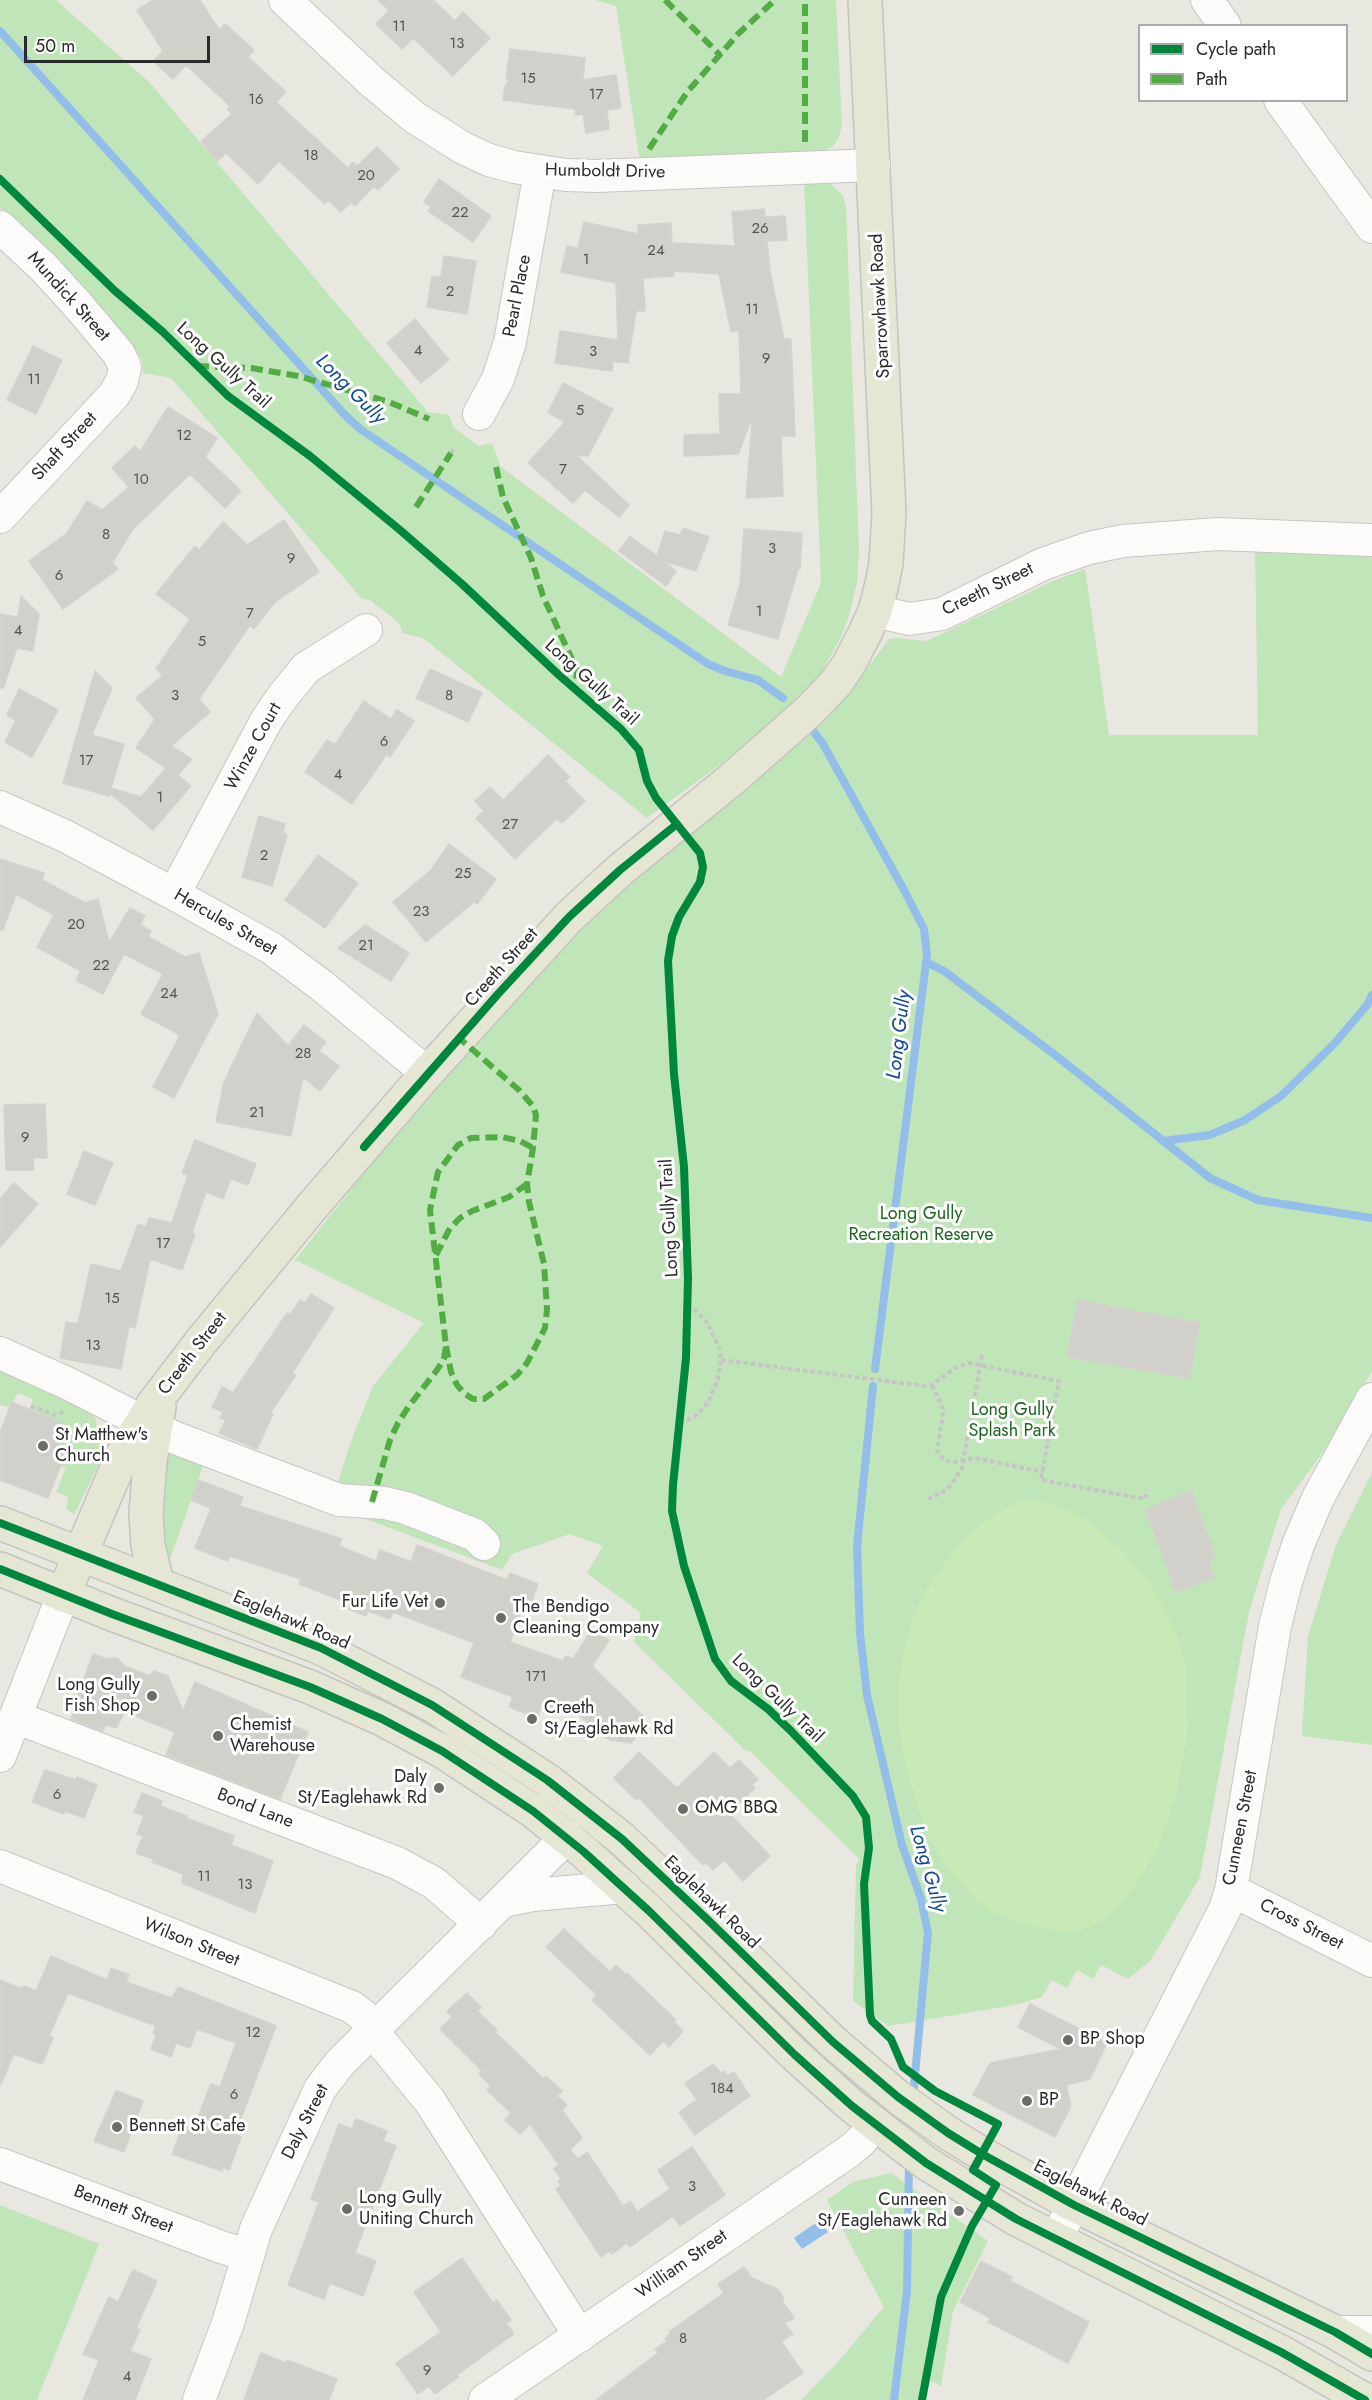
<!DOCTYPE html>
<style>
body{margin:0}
#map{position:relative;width:1372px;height:2400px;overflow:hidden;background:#e8e7e0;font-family:Jost,sans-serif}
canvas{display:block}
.legend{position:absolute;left:1138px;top:24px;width:210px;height:78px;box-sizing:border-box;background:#fff;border:2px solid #aaa;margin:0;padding:8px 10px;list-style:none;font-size:18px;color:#2a2a2a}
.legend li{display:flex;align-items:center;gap:12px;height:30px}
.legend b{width:30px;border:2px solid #aaa}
.scale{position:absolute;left:24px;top:36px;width:186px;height:27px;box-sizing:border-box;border:3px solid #2a2a2a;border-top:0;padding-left:8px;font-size:18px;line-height:21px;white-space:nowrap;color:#2a2a2a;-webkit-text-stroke:4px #fff;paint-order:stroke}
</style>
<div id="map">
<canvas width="1372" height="2400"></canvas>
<ul class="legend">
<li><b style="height:8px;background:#00873e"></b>Cycle path</li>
<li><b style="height:8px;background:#53ab44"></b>Path</li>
</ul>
<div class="scale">50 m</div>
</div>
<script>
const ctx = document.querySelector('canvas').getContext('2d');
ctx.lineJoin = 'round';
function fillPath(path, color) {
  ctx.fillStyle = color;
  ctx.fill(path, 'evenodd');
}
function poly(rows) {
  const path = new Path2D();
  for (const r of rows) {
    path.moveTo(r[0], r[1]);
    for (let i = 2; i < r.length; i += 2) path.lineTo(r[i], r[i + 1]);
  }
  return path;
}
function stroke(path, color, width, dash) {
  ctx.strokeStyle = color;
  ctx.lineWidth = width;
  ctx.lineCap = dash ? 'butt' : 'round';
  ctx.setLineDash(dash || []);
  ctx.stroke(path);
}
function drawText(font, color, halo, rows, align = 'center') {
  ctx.font = font + ' Jost,sans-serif';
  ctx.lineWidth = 6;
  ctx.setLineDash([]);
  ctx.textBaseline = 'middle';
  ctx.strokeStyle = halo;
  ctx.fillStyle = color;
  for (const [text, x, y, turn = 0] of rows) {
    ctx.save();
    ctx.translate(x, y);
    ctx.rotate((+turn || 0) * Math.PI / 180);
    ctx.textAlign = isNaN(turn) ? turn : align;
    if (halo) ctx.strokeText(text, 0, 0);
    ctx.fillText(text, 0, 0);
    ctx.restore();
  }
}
fillPath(poly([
 [0,0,56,0,150,83,428,412,449,415,454,428,479,446,492,443,501,467,781,677,821,583,804,180,826,182,833,186,843,196,846,206,859,552,857,582,849,616,841,637,819,677,804,694,744,747,647,818,423,638,402,633,400,625,395,620,370,600,362,599,171,378,143,373,142,361,139,355,57,261,0,208],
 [595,0,836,0,842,125,839,137,834,145,824,152,640,162,616,6],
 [1255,546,1372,553,1372,1371,1337,1433,1281,1509,1249,1612,1200,1877,1151,1960,1128,1979,1101,1965,1093,1979,1077,1970,1067,1988,1052,1980,1042,1997,1014,2005,888,2026,853,2001,856,1864,860,1860,749,1750,746,1751,634,1642,641,1613,587,1573,603,1546,570,1534,512,1554,502,1570,331,1506,350,1444,373,1386,424,1323,295,1260,409,1116,582,923,859,679,889,639,896,638,927,641,1053,581,1085,569,1109,735,1258,735],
 [0,1366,90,1410,95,1418,105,1452,74,1515,66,1508,68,1497,56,1492,66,1468,61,1466,67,1449,58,1446,66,1425,30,1409,33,1399,18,1393,10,1407,0,1405],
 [212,1441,170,1559,161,1544,163,1444],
 [1372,1473,1372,1745,1302,1736,1308,1636,1336,1545],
 [891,2173,988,2241,953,2311,941,2386,930,2380,926,2400,801,2400,836,2364,884,2307,827,2200,853,2182],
 [0,2205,99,2244,37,2400,0,2400]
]), '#c0e5b9');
fillPath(poly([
 [1036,1500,1057,1506,1078,1515,1102,1532,1122,1550,1143,1575,1162,1604,1178,1638,1186,1666,1188,1731,1176,1795,1158,1847,1143,1874,1127,1896,1108,1916,1089,1927,1070,1932,1030,1926,995,1913,976,1900,958,1880,938,1854,925,1829,908,1775,901,1743,898,1707,900,1674,905,1645,915,1612,932,1580,952,1554,976,1529,998,1512,1018,1502]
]), '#c9e9b6');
fillPath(poly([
 [820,2220,828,2232,802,2249,794,2238]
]), '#93beea');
stroke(poly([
 [0,31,344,414,360,429,708,664,725,671,758,680,783,698],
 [814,732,823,744,904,890,924,929,927,955,875,1369],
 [926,962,944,971,1059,1058,1210,1178,1258,1200,1372,1218],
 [1163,1141,1210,1135,1245,1120,1281,1096,1334,1044,1367,1005,1372,995],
 [873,1386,857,1546,860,1633,867,1695,902,1845,921,1899,928,1933,913,2097],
 [894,2400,907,2291,909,2160]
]), '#93beea', 8);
const building = poly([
 [153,0,200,0,219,30,225,24,254,50,248,57,286,92,276,102,348,168,353,162,357,166,377,147,399,169,378,190,374,186,355,206,351,202,341,212,328,200,325,204,279,161,258,184,226,153,217,161,201,141,232,114,227,109,230,106,186,65,173,79,153,61,163,51,137,10,153,0],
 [378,0,433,0,455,21,463,12,490,38,453,76,413,38,402,49,376,24,389,10,378,0],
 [510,49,585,58,583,80,616,75,621,108,607,110,609,129,586,133,583,114,575,115,575,109,503,100,505,86,509,81,506,78,510,49],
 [439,179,491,216,473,242,428,211,431,207,424,202,439,179],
 [764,209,765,217,785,216,787,240,767,241,770,272,784,339,791,339,795,436,781,436,783,496,746,498,752,423,750,423,738,454,684,456,684,435,720,434,719,394,741,394,739,330,731,332,719,274,674,271,674,276,643,278,645,311,636,311,628,363,613,361,612,371,555,363,560,331,618,340,616,283,561,272,567,246,578,248,584,222,638,234,638,225,671,223,672,243,735,246,732,212,764,209],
 [444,256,476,261,467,314,427,307,432,276,441,277,444,256],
 [415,319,449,360,421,383,387,343,415,319],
 [33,346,62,360,36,414,7,400,33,346],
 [563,383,613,409,588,456,576,455,629,505,619,517,585,490,573,503,528,463,565,422,548,412,563,383],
 [168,407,217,438,205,457,241,491,225,508,190,474,133,529,112,563,118,569,63,609,29,561,67,533,87,501,102,510,129,487,112,468,135,446,140,452,168,407],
 [284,520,319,572,275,602,254,629,250,625,199,699,210,712,171,746,192,759,178,775,191,786,153,830,110,793,109,796,63,783,95,671,112,688,92,735,124,744,111,788,141,797,166,768,136,748,155,719,136,698,163,675,156,669,190,619,156,594,195,546,199,550,223,522,247,545,284,520],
 [683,528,709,537,696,571,664,561,676,571,666,586,619,551,630,536,657,556,665,531,680,535,683,528],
 [744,529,802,533,800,569,798,569,778,639,728,625,740,584,744,529],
 [21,596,39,614,33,651,17,648,3,688,0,688,0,614,18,617,21,596],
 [430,669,482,693,468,722,416,698,430,669],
 [19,689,58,710,32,757,5,742,16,720,7,715,19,689],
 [364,701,391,719,397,710,414,721,390,757,387,754,352,804,305,772,327,740,335,745,364,701],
 [548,755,570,777,565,781,585,801,562,823,557,818,515,859,476,818,484,811,475,801,490,787,503,800,548,755],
 [259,816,285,824,283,833,287,835,272,886,242,877,259,816],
 [449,844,496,879,477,904,474,902,426,942,393,902,431,870,449,844],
 [318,855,358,883,325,928,285,900,318,855],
 [0,859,44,873,42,880,85,903,98,899,109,943,130,908,145,916,140,925,151,931,148,937,185,957,199,953,218,1014,174,1098,153,1087,180,1035,141,1014,163,974,124,954,103,994,76,980,81,971,37,947,54,915,16,894,3,930,0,930,0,859],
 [365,925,409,953,391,981,338,948,365,925],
 [257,1013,288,1046,304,1025,326,1042,319,1051,339,1066,320,1091,303,1077,291,1136,216,1122,224,1082,257,1013],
 [45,1104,47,1158,33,1158,34,1170,6,1170,4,1105,45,1104],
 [195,1140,256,1164,248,1185,231,1179,223,1199,206,1192,192,1232,195,1234,182,1270,150,1259,135,1328,129,1326,121,1369,60,1358,66,1322,78,1324,91,1264,121,1271,138,1224,146,1227,149,1218,172,1223,188,1175,182,1173,195,1140],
 [84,1151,113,1163,95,1205,67,1194,84,1151],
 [14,1183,38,1204,0,1247,0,1199,14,1183],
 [311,1294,334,1308,292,1373,296,1375,270,1413,273,1414,257,1449,219,1433,226,1420,220,1418,223,1412,212,1407,222,1387,233,1393,287,1313,290,1315,300,1300,305,1303,311,1294],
 [1078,1300,1199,1323,1190,1378,1067,1357,1078,1300],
 [12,1402,66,1425,58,1446,67,1449,48,1498,0,1480,0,1433,12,1402],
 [198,1480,243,1497,240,1506,342,1539,339,1546,376,1561,380,1550,411,1562,417,1545,507,1580,510,1573,538,1584,531,1603,525,1601,510,1642,563,1661,566,1656,573,1659,591,1631,609,1640,592,1666,645,1718,636,1727,641,1732,631,1743,611,1740,599,1734,565,1701,558,1711,543,1702,537,1718,509,1707,513,1697,461,1677,474,1643,393,1612,390,1619,368,1611,366,1616,346,1608,348,1603,299,1584,301,1579,230,1556,228,1561,195,1548,211,1508,191,1500,198,1480],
 [1192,1491,1215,1557,1208,1559,1214,1578,1176,1592,1146,1509,1192,1491],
 [93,1654,107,1659,117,1658,125,1666,150,1676,154,1671,168,1676,183,1711,195,1682,308,1732,280,1799,166,1755,175,1732,125,1712,116,1728,106,1724,103,1731,71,1719,78,1701,76,1700,93,1654],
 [639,1752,677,1788,714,1752,730,1768,739,1760,758,1779,752,1785,755,1788,729,1813,770,1856,743,1881,724,1860,713,1870,706,1863,703,1865,639,1798,636,1800,614,1778,639,1752],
 [45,1770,76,1780,77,1777,97,1785,84,1818,65,1811,64,1814,32,1802,45,1770],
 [142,1793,162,1801,160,1806,187,1816,186,1818,234,1836,231,1845,273,1861,255,1913,182,1883,183,1874,152,1862,153,1859,136,1853,143,1836,137,1834,144,1816,134,1812,142,1793],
 [564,1929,610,1972,616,1965,626,1975,627,1973,676,2020,674,2022,683,2031,669,2047,663,2041,650,2055,592,2000,597,1995,546,1947,564,1929],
 [51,1956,107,1980,111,1968,129,1975,126,1982,172,1998,178,1987,276,2026,235,2134,241,2137,229,2170,223,2167,222,2171,172,2154,183,2125,190,2128,193,2119,196,2121,211,2084,220,2087,236,2043,197,2029,190,2048,176,2043,171,2057,151,2049,156,2035,153,2033,156,2026,68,1993,49,2036,53,2038,42,2064,14,2054,0,2086,0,1980,17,1987,22,1988,24,1986,36,1991,51,1956],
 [467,1993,481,2007,477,2011,497,2030,495,2032,544,2079,546,2076,562,2091,557,2096,567,2105,562,2110,582,2138,570,2150,578,2159,587,2152,623,2206,630,2201,637,2212,670,2189,658,2170,692,2147,725,2195,680,2226,673,2216,630,2247,627,2243,612,2254,610,2251,601,2257,556,2189,561,2186,558,2181,561,2179,554,2169,559,2165,530,2124,520,2134,505,2120,511,2113,487,2090,491,2086,479,2074,482,2071,440,2029,452,2017,447,2011,467,1993],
 [1030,2004,1107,2043,1090,2079,1066,2085,1071,2106,1055,2137,973,2095,990,2063,1061,2049,1018,2027,1030,2004],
 [713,2064,721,2073,724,2071,727,2076,734,2072,750,2096,695,2135,679,2112,697,2100,685,2083,713,2064],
 [116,2091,143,2101,124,2152,94,2141,116,2091],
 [356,2119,387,2131,383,2141,396,2146,355,2253,376,2261,363,2296,330,2283,324,2299,288,2285,319,2202,311,2199,339,2124,352,2129,356,2119],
 [462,2258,493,2303,497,2300,511,2320,506,2323,514,2334,457,2375,459,2377,435,2394,429,2386,418,2394,396,2363,441,2332,414,2292,462,2258],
 [981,2261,1012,2277,1010,2281,1089,2322,1068,2363,988,2322,990,2318,960,2302,981,2261],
 [744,2267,752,2278,779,2290,783,2297,783,2302,794,2318,784,2323,793,2334,781,2341,803,2373,763,2400,596,2400,658,2353,655,2349,667,2341,665,2338,670,2334,669,2332,724,2293,718,2284,744,2267],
 [133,2270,157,2281,136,2328,140,2330,130,2351,151,2359,135,2400,83,2400,99,2360,83,2354,109,2297,118,2302,133,2270],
 [261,2353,286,2363,287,2360,337,2379,329,2400,244,2400,261,2353]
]);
fillPath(building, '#d1d0cb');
stroke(building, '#d3d2cc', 1.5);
const minor = poly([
 [285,0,370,80,414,117,463,148,489,160,514,167,566,175,597,176,874,165],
 [1207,0,1225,26],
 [1280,100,1372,227],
 [0,227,43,267,76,303,119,354,125,367,122,381,114,395,0,517],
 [479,414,498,379,510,342,540,172],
 [875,611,909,619,942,614,1043,564,1089,548,1123,541,1218,534,1372,540],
 [0,807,65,836,174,894,271,948,321,985,427,1073],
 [174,894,266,721,283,696,306,668,366,630],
 [0,1353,69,1384,173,1437,339,1500,385,1503,406,1508,475,1535,484,1544],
 [15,1717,397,1863,434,1883,481,1924],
 [0,1756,63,1595],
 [0,1866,352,2007,377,2027],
 [1231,1890,1372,1961],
 [503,1901,533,1895,624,1887],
 [373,2032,429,2100,580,2336],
 [0,2164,221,2247,247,2255],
 [1056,2239,1225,1909,1231,1890,1275,1626,1286,1582,1298,1545,1318,1498,1372,1399],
 [1335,2332,1372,2332],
 [199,2400,228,2323,256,2229,320,2089,340,2063,567,1837],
 [485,2400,848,2152,860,2142,875,2125]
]);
const major = poly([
 [0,1523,321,1648,432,1705,547,1780,622,1839,708,1920,833,2042,898,2097,948,2133,982,2154,1074,2205,1335,2332,1372,2354],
 [0,1569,112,1614,310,1687,382,1719,442,1751,533,1811,584,1852,649,1911,795,2055,852,2106,926,2163,1016,2219,1281,2352,1365,2400],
 [157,1583,148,1545,146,1513,150,1461,159,1407],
 [63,1595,123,1454,152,1406,200,1343,310,1209,427,1073,569,917,620,870,732,779,808,712,835,684,849,664,866,631,875,611,882,584,886,563,889,513,865,0]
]);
stroke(minor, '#c6c6c5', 34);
stroke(major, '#c4c4c1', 36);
stroke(poly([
 [451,453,453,449],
 [721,1360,926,1386,932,1385,955,1368,969,1363,1059,1381,1041,1480,1145,1499,1147,1490],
 [932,1385,944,1410,937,1450,944,1460,954,1462,975,1458,1043,1472],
 [31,1406,55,1415,64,1412],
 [680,1423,694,1417,708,1403,718,1379,721,1360,719,1347,708,1324,695,1310,688,1307],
 [928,1499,943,1492,951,1485,962,1468,982,1355]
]), '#c6c5c5', 4, [4.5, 3]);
stroke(minor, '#fcfbfa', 32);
stroke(major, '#e5e6d3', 33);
stroke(poly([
 [665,0,720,55],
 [805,142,805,0],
 [649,149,688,91,739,33,775,0],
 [197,366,251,368,298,376,389,402,429,419],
 [496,467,503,497,531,558,543,596,576,668,577,675,573,688],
 [416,507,451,453],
 [436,1255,450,1228,460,1218,472,1211,509,1197,527,1184],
 [446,1346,451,1372,457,1385,465,1394,473,1399,484,1399,517,1375,527,1363,545,1328,547,1309,544,1264,529,1202,527,1184,533,1148,536,1115,533,1106,519,1090,459,1038],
 [372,1502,390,1440,398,1423,409,1406,437,1370,444,1359,446,1346,430,1210,438,1172,458,1145,471,1138,502,1137,520,1141,533,1148]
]), '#53ab44', 6, [12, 6]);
stroke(poly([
 [0,179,114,290,163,332,228,396,310,456,400,530,462,584,560,676,621,729,639,750,647,781,656,798,700,853,703,867,700,882,679,917,672,936,668,961,674,1074,684,1167,688,1278,686,1358,673,1485,672,1511,684,1566,715,1659,731,1681,768,1709,791,1731,853,1796,866,1817,869,1848,864,1884,870,2015,872,2021,891,2039,903,2067,935,2091,998,2124,973,2170,996,2185,972,2226,941,2297,922,2400],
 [364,1147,498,994,569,917,620,870,677,824],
 [0,1523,321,1648,432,1705,547,1780,622,1839,708,1920,833,2042,898,2097,948,2133,982,2154,1074,2205,1335,2332,1372,2354],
 [0,1569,112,1614,310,1687,382,1719,442,1751,533,1811,584,1852,649,1911,795,2055,852,2106,926,2163,1016,2219,1281,2352,1365,2400]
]), '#00873e', 8);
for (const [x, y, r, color] of [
 [43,1446,6,"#6c6c6a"],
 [440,1603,6,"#6c6c6a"],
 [501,1618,6,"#6c6c6a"],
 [152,1696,6,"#6c6c6a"],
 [532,1719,6,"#6c6c6a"],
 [218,1736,6,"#6c6c6a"],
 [439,1788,6,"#6c6c6a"],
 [683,1809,6,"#6c6c6a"],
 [1068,2040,6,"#6c6c6a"],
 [1027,2101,6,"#6c6c6a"],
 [117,2127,6,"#6c6c6a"],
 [347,2209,6,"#6c6c6a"],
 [959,2211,6,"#6c6c6a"]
]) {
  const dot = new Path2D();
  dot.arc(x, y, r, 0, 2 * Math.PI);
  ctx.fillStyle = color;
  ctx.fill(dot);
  stroke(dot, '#fff', 2);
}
drawText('15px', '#545453', null, [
 ["11",399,27],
 ["13",457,44],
 ["15",528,79],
 ["17",596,95],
 ["16",256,100],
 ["18",311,156],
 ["20",366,176],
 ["22",460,213],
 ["26",760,229],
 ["24",656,251],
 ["1",586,260],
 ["2",450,292],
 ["11",752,310],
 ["4",418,351],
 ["3",593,352],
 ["9",766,359],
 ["11",34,380],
 ["5",580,411],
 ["12",184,436],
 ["7",563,470],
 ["10",141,480],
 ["8",106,535],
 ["3",772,549],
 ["9",291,559],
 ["6",59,576],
 ["1",759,612],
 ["7",250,614],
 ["4",18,631],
 ["5",202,642],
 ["3",175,696],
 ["8",449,696],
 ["6",384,742],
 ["17",86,761],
 ["4",338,775],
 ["1",160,798],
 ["27",510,825],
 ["2",264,856],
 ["25",463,874],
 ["23",421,912],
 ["20",76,925],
 ["21",366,946],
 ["22",101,966],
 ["24",169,994],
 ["28",303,1054],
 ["21",257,1113],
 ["9",25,1138],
 ["17",163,1244],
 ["15",112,1299],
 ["13",93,1346],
 ["171",536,1677],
 ["6",57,1795],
 ["11",204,1877],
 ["13",245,1885],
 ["12",253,2033],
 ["184",722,2089],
 ["6",234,2095],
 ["3",692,2187],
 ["8",683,2339],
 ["9",427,2371],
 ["4",127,2377]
]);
drawText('18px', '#2a2a2a', '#fff', [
 ["Humboldt Drive",605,172,1],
 ["Pearl Place",518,296,-79],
 ["Mundick Street",68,297,48],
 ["Sparrowhawk Road",881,306,-93],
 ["Long Gully Trail",223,366,42],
 ["Shaft Street",65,447,-47],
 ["Creeth Street",988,590,-26],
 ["Long Gully Trail",591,683,42],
 ["Winze Court",254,747,-61],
 ["Hercules Street",225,923,30],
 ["Creeth Street",502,968,-48],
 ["Long Gully Trail",670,1218,-93],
 ["Creeth Street",193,1354,-52],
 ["Eaglehawk Road",291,1621,23],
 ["Long Gully Trail",777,1699,44],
 ["Bond Lane",255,1809,21],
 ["Cunneen Street",1241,1828,-79],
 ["Eaglehawk Road",711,1903,44],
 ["Cross Street",1301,1925,27],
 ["Wilson Street",191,1943,22],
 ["Daly Street",306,2122,-63],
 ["Eaglehawk Road",1090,2194,27],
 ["Bennett Street",123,2210,21],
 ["William Street",682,2265,-35]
]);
drawText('18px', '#1a681e', '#fff', [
 ["Long Gully",921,1215],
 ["Recreation Reserve",921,1236],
 ["Long Gully",1012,1411],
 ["Splash Park",1012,1432]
]);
drawText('18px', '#2a2a2a', '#fff', [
 ["St Matthew's",55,1436],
 ["Church",55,1457],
 ["Fur Life Vet",428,1603,"right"],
 ["The Bendigo",513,1608],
 ["Cleaning Company",513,1629],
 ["Long Gully",140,1686,"right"],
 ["Fish Shop",140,1707,"right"],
 ["Creeth",544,1709],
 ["St/Eaglehawk Rd",544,1730],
 ["Chemist",230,1726],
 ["Warehouse",230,1747],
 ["Daly",427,1778,"right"],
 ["St/Eaglehawk Rd",427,1799,"right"],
 ["OMG BBQ",695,1809],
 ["BP Shop",1080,2040],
 ["BP",1039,2101],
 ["Bennett St Cafe",129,2127],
 ["Long Gully",359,2199],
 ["Uniting Church",359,2220],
 ["Cunneen",947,2201,"right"],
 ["St/Eaglehawk Rd",947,2222,"right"]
], 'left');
drawText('italic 20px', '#0d469b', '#fff', [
 ["Long Gully",350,390,45],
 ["Long Gully",900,1035,-83],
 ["Long Gully",927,1869,74]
]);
</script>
